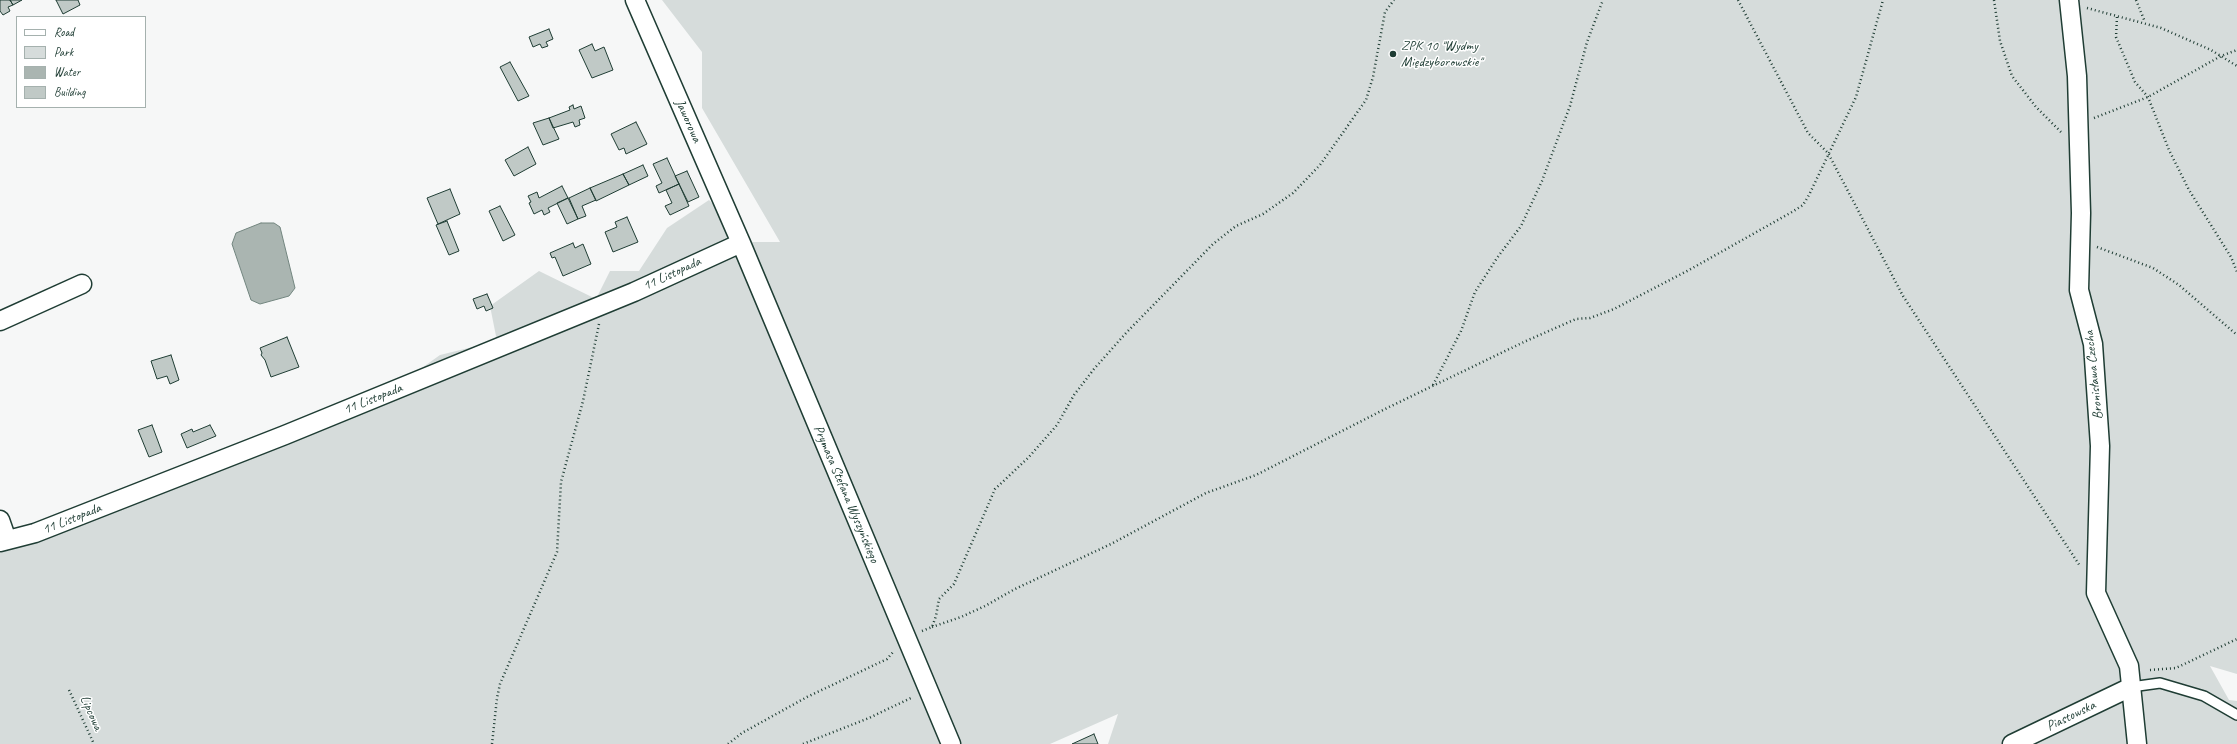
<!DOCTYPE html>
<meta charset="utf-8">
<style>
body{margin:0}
#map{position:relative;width:2237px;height:744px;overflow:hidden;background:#f6f7f7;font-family:Caveat,sans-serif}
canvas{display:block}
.legend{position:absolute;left:16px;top:16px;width:130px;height:92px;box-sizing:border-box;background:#fff;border:1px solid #a5b1ae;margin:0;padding:5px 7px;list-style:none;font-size:12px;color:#1f3d34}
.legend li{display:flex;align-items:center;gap:8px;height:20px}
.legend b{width:20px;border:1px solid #a5b1ae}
</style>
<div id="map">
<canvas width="2237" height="744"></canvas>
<ul class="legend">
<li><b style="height:5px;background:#fff"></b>Road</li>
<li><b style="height:11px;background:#d6dcdb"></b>Park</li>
<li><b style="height:11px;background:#aab5b1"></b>Water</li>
<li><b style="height:11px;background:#c0c9c6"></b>Building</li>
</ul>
</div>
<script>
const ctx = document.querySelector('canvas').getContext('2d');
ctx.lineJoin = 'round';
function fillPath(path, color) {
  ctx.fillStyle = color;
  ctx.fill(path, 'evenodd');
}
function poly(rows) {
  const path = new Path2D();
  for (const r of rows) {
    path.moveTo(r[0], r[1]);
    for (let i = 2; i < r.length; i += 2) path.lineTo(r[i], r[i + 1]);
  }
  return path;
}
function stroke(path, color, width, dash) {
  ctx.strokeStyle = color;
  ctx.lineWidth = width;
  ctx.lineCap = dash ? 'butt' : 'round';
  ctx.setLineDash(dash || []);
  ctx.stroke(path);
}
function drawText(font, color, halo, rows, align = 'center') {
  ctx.font = font + ' Caveat,sans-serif';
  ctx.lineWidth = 3;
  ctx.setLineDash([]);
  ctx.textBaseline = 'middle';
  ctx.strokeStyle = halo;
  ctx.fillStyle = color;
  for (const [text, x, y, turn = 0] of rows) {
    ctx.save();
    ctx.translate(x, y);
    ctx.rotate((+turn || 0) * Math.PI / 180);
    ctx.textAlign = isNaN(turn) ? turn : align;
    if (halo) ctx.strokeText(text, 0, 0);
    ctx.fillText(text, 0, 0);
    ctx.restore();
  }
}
fillPath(poly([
 [662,0,2237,0,2237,674,2210,666,2229,700,2237,701,2237,744,1108,744,1118,714,1050,744,0,744,0,553,357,414,440,355,497,341,490,306,539,271,596,299,610,271,639,271,667,228,709,200,752,242,780,242,702,108,702,52]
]), '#d6dcdb');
const water = poly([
 [261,223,274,223,280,227,295,288,289,296,260,304,251,300,232,244,236,233,261,223]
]);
fillPath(water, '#aab5b1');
stroke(water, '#72857f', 1);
const building = poly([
 [0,0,10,0,13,5,8,7,10,11,3,15,0,11,0,0],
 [10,0,22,0,13,5,10,0],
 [56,0,78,0,80,5,63,14,56,0],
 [549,29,553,39,546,42,548,46,542,48,540,44,533,47,529,37,549,29],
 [592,44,595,51,604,47,613,70,592,78,579,50,592,44],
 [510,62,529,96,518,101,500,67,510,62],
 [573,105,574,109,581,106,585,118,579,120,580,125,575,127,573,122,553,128,549,118,570,110,569,107,573,105],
 [549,118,559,139,543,145,533,123,549,118],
 [636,122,647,144,626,154,624,148,619,150,611,134,636,122],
 [528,147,536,164,514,176,505,160,528,147],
 [667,158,679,184,659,193,656,186,662,183,653,164,667,158],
 [643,165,648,176,629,185,623,174,643,165],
 [687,171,699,197,688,202,675,176,687,171],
 [623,174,629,185,596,201,590,188,623,174],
 [679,184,689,206,670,215,665,206,672,203,666,190,679,184],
 [562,186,568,198,548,208,550,212,544,215,542,210,534,214,529,203,531,202,528,196,537,192,539,198,562,186],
 [590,188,596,200,582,206,586,216,578,219,569,198,590,188],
 [450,189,460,214,438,224,427,198,450,189],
 [568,198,578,219,567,224,557,203,568,198],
 [500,206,515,235,503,241,489,211,500,206],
 [627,217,638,242,613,252,605,232,617,227,615,222,627,217],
 [447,221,459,251,449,255,436,225,447,221],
 [573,243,575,248,583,244,591,264,563,276,555,257,552,258,550,253,573,243],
 [487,294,493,308,486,311,484,306,477,309,473,299,487,294],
 [287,337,299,367,271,377,265,360,261,355,262,353,260,348,287,337],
 [171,355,179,380,170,384,167,376,157,379,151,361,171,355],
 [152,425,162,452,149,457,138,430,152,425],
 [210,425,216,436,187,448,181,434,192,429,193,432,210,425],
 [1094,734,1098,744,1072,744,1094,734]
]);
fillPath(building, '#c0c9c6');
stroke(building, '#1f3d34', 1);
const lane = poly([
 [2131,687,2160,683,2204,696,2237,715]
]);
const street = poly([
 [635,0,741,243,951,744],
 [2069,0,2077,76,2081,213,2079,290,2093,344,2100,446,2096,593,2129,666,2137,744],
 [0,321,82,284],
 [0,520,7,540],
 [0,542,35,533,285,435,634,292,741,243],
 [2012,744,2131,687]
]);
stroke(lane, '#1f3d34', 12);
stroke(street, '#1f3d34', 21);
stroke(poly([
 [1738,0,1808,133,1828,153,1903,296,2080,566],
 [1994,0,2000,41,2012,76,2036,107,2061,132],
 [2136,0,2145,22],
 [2087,8,2161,28,2211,50,2237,66],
 [2117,17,2116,37,2135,82,2148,97,2169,150,2189,190,2231,257,2237,272],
 [2094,118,2148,97,2221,56,2237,50],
 [2097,247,2153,268,2179,285,2237,335],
 [1433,385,1461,331,1475,292,1497,258,1521,226,1542,181,1570,106,1587,42,1603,0],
 [932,627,961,617,985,606,1015,589,1111,544,1206,493,1256,475,1387,408,1526,341,1576,319,1590,318,1614,309,1689,270,1792,212,1803,205,1809,195,1856,97,1883,0],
 [922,631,932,627,936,616,939,599,954,584,995,489,1028,458,1057,425,1074,395,1094,369,1126,333,1213,244,1236,226,1263,214,1293,193,1320,165,1366,100,1373,77,1385,12,1394,0],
 [2150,670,2176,668,2237,639],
 [69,690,94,744],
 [492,744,497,698,500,684,557,552,561,482,583,401,599,324],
 [728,744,742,733,807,697,887,659,894,651],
 [803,744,869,718,913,697]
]), '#1f3d34', 2.5, [1, 3]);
stroke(lane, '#fff', 9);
stroke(street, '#fff', 18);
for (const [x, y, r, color] of [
 [1393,54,4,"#1f3d34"]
]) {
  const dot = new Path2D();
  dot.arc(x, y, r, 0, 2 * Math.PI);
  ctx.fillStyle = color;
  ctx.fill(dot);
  stroke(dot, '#fff', 1.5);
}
drawText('14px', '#1f3d34', '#fff', [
 ["ZPK 10 \"Wydmy",1401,46],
 ["Międzyborowskie\"",1401,62]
], 'left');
drawText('14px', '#1f3d34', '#fff', [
 ["Jaworowa",688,121,66],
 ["11 Listopada",672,274,-25],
 ["Bronisława Czecha",2094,375,-96],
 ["11 Listopada",373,399,-22],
 ["Prymasa Stefana Wyszyńskiego",846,494,67],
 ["11 Listopada",72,519,-22],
 ["Lipcowa",91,713,66],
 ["Piastowska",2071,716,-26]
]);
</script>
